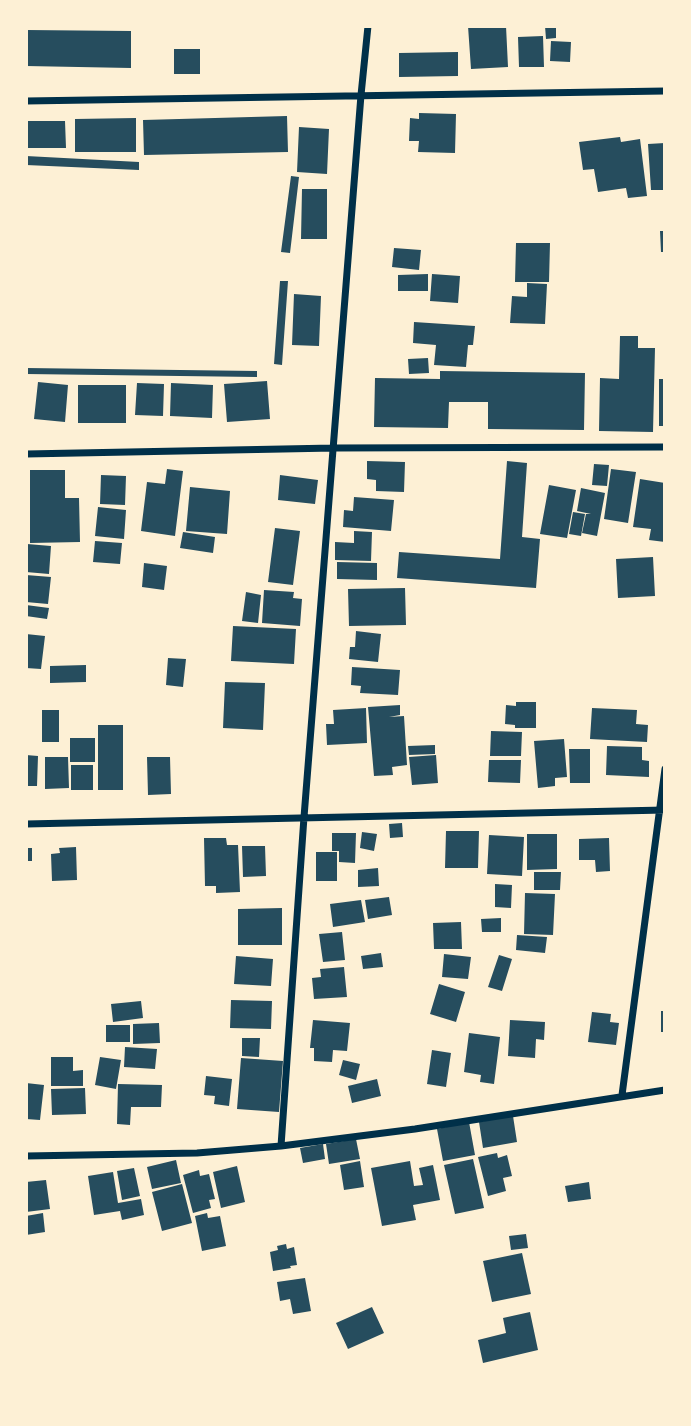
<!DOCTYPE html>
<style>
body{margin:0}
#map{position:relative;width:691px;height:1426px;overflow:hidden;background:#fdf0d5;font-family:"Archivo Narrow",sans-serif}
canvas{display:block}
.frame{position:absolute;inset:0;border:28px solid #fdf0d5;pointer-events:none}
</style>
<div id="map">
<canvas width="691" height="1426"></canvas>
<div class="frame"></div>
</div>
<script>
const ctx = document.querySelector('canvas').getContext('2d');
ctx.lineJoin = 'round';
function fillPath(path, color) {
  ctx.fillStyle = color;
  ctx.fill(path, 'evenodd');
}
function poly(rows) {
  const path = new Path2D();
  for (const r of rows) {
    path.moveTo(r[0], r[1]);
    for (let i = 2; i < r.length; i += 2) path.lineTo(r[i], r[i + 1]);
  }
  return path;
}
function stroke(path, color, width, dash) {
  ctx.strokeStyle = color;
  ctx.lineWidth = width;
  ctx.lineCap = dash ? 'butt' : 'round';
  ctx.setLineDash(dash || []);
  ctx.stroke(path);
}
fillPath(poly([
 [468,26,506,26,508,67,471,69],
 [545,26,556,26,556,38,546,39],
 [26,30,131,31,131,68,26,66],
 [543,36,544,67,519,67,518,37],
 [551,41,571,42,570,62,550,61],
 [174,49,200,49,200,74,174,74],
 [458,52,458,76,399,77,399,53],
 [419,113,456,114,455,153,418,152,419,141,409,141,410,118,419,119],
 [287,116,288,152,144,155,143,120],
 [136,118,136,152,75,152,75,119],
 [26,121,65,121,66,148,26,148],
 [299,127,329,129,327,174,297,172],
 [620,137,621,142,640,139,647,196,628,198,626,188,598,192,594,169,583,170,579,142],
 [665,143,665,190,651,190,648,144],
 [26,156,139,162,139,170,26,165],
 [291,176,299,177,290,253,281,252],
 [302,189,327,189,327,239,301,239],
 [660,231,665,231,665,252,661,252],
 [516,243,550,243,549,282,515,282],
 [394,248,421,250,419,270,392,267],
 [428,274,428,291,398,291,398,275],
 [432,274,460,276,458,303,430,301],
 [280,281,288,281,282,365,274,364],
 [527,283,547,284,545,324,510,323,512,296,527,297],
 [294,294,321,296,319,346,292,345],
 [414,322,475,326,473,345,468,345,466,367,434,365,436,345,413,343],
 [620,336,638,336,638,348,655,348,653,432,599,431,600,378,619,379],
 [428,358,429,373,409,374,408,359],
 [26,368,257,371,257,377,26,374],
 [440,371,585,373,584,430,488,429,488,402,449,402,448,428,374,427,375,378,440,379],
 [659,379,665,379,665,426,659,426],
 [267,381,270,419,227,422,224,384],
 [38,382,68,385,65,422,34,419],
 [137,383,164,384,163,416,135,415],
 [171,383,213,385,212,418,170,416],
 [78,385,126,385,126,423,78,423],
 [367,461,405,462,404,492,376,491,376,480,367,479],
 [507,461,527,463,522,537,540,539,536,588,397,578,399,552,500,559],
 [594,464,609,465,607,486,592,485],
 [167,469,183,471,175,536,141,531,147,482,165,484],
 [611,469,636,472,628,523,604,519],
 [30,470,65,470,65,498,79,498,80,542,30,543],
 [101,475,126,476,125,505,100,504],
 [280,475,318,480,315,504,278,500],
 [640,479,665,483,665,542,649,540,651,529,633,527],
 [549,485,576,490,567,538,540,534],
 [190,487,230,491,227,534,186,531],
 [581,488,605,493,597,536,582,533,586,514,591,514,577,511],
 [354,497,394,500,391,531,343,527,344,510,353,511],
 [98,507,126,510,124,539,95,536],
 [573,512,585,514,581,536,569,534],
 [275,528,300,531,293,585,268,582],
 [354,531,372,532,371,561,335,560,335,542,354,543],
 [183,532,215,537,213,553,180,548],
 [95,541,122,543,120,564,93,562],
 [27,544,51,546,49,574,26,572],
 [653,557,655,596,618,598,616,559],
 [337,562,377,563,377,580,337,579],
 [144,563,167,566,164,590,142,587],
 [26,575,51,577,48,604,26,602],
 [405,588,406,625,349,626,348,589],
 [264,590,294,592,293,598,302,599,300,626,262,623],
 [246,592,261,595,258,623,242,621],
 [26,605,49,608,47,619,26,616],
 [233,626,296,629,294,664,231,661],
 [356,631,381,634,378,662,349,659,350,647,355,647],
 [26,634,45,636,41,669,26,668],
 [168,658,186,659,183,687,166,685],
 [86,665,86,682,50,683,50,666],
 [352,667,400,670,398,695,360,693,361,686,351,685],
 [225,682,265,683,263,730,223,728],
 [516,702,536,702,536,728,515,728,515,725,505,724,506,705,516,706],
 [400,705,400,715,389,717,404,716,407,765,392,767,393,775,374,776,368,707],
 [366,708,367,743,327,745,326,724,334,724,333,710],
 [592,708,637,710,636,724,648,725,647,742,590,739],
 [42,710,59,710,59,742,42,742],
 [98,725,123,725,123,790,98,790],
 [491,731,522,732,521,756,490,756],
 [70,738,95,738,95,762,70,762],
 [564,739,567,777,555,778,555,786,538,788,534,741],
 [435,745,435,754,409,755,408,746],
 [607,746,642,747,642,760,649,761,649,777,606,775],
 [569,749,590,749,590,783,570,783],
 [26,755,38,756,37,786,26,786],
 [436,755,438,783,412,785,409,757],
 [45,757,68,757,69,788,45,789],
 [147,757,170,757,171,794,148,795],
 [489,760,521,760,520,783,488,782],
 [71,765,93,765,93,790,71,790],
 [402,823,403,837,390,838,389,824],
 [446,831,479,831,478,868,445,868],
 [362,832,377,834,374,851,360,848],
 [332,833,356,833,355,863,339,862,339,851,332,851],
 [527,834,557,834,557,869,527,870],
 [489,835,524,837,522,876,487,874],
 [204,838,226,838,227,845,238,845,240,892,216,893,216,886,205,886],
 [609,838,610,871,596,872,595,860,579,860,579,839],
 [242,846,265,846,266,876,243,877],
 [76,847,77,880,52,881,51,854,60,853,59,848],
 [26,848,32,848,32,861,26,861],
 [316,852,337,852,337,881,316,881],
 [378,868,379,886,358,887,358,870],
 [534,872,561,872,560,890,534,890],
 [495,884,512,885,511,908,495,907],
 [525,893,555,894,553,935,524,934],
 [389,897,392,915,368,919,365,900],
 [361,900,365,922,333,927,330,904],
 [282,908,282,945,238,945,238,909],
 [501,918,501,932,482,932,481,919],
 [461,922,462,949,434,949,433,923],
 [342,932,345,960,323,962,319,934],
 [517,935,547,937,545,953,516,950],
 [381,953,383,967,363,969,361,956],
 [444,954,471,957,468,979,442,977],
 [499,955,512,959,502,991,488,987],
 [236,956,273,959,271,986,234,984],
 [344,967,347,997,314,999,312,978,321,977,320,969],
 [439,984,465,992,456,1022,430,1014],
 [231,1000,272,1001,271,1029,230,1028],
 [141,1001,143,1018,113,1022,111,1004],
 [661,1011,665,1011,665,1032,661,1032],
 [592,1012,611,1014,610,1022,619,1023,616,1045,588,1042],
 [313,1020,350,1023,347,1051,333,1050,332,1062,314,1061,314,1048,310,1048],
 [510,1020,545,1022,544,1040,536,1039,535,1058,508,1056],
 [159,1023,160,1043,133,1044,133,1024],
 [106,1025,130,1025,130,1042,106,1042],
 [469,1033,500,1037,494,1084,480,1082,481,1075,464,1072],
 [242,1038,260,1038,259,1057,242,1056],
 [125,1047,157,1049,155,1069,124,1067],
 [432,1050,451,1053,446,1087,427,1084],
 [51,1057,73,1057,73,1071,83,1070,83,1086,51,1086],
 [100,1057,121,1060,116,1089,95,1085],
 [241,1058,283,1061,279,1112,237,1109],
 [343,1060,360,1064,356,1080,339,1075],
 [206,1076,232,1079,229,1106,214,1104,215,1096,204,1095],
 [377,1079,381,1096,352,1103,348,1086],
 [26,1083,44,1085,40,1120,26,1119],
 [118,1084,162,1085,161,1107,131,1107,130,1125,117,1124],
 [85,1088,86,1114,52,1115,51,1089],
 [513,1116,517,1142,483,1148,479,1122],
 [469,1122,475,1155,443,1161,437,1129],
 [356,1139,360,1159,329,1164,326,1144],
 [323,1144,325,1159,303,1163,300,1148],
 [497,1153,498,1158,507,1155,512,1176,503,1178,506,1191,488,1196,478,1157],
 [473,1159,484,1208,455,1214,444,1165],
 [176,1160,181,1183,152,1189,147,1167],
 [360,1161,364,1187,344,1190,340,1165],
 [410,1161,414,1186,423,1185,419,1168,433,1165,440,1200,413,1205,416,1220,382,1226,371,1168],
 [237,1166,245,1202,221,1208,213,1172],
 [134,1168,140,1196,122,1200,117,1171],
 [199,1170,200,1176,209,1174,215,1199,209,1200,211,1208,193,1213,183,1175],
 [113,1172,118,1203,141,1199,144,1215,122,1220,120,1211,94,1215,88,1176],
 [46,1180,50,1209,26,1212,26,1182],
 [589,1182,591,1199,568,1202,565,1186],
 [182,1184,192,1223,162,1231,152,1192],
 [43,1213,45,1232,26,1235,26,1216],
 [207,1213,208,1218,220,1216,226,1246,202,1251,195,1216],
 [526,1234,528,1248,511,1250,509,1236],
 [286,1244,287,1249,294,1247,297,1265,290,1266,291,1268,273,1271,270,1252,278,1250,277,1246],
 [522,1253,531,1294,492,1302,483,1261],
 [305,1278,311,1311,293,1314,290,1299,280,1301,277,1282],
 [372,1307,384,1333,348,1349,336,1323],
 [530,1312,538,1350,483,1363,478,1340,506,1333,503,1318]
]), '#264d5e');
stroke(poly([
 [26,101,665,91],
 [26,454,334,448,665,447],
 [26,824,665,810],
 [622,1095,665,769],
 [281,1146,304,817,361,95,368,26],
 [26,1156,197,1153,281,1146,415,1129,665,1090]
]), '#003049', 7);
</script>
